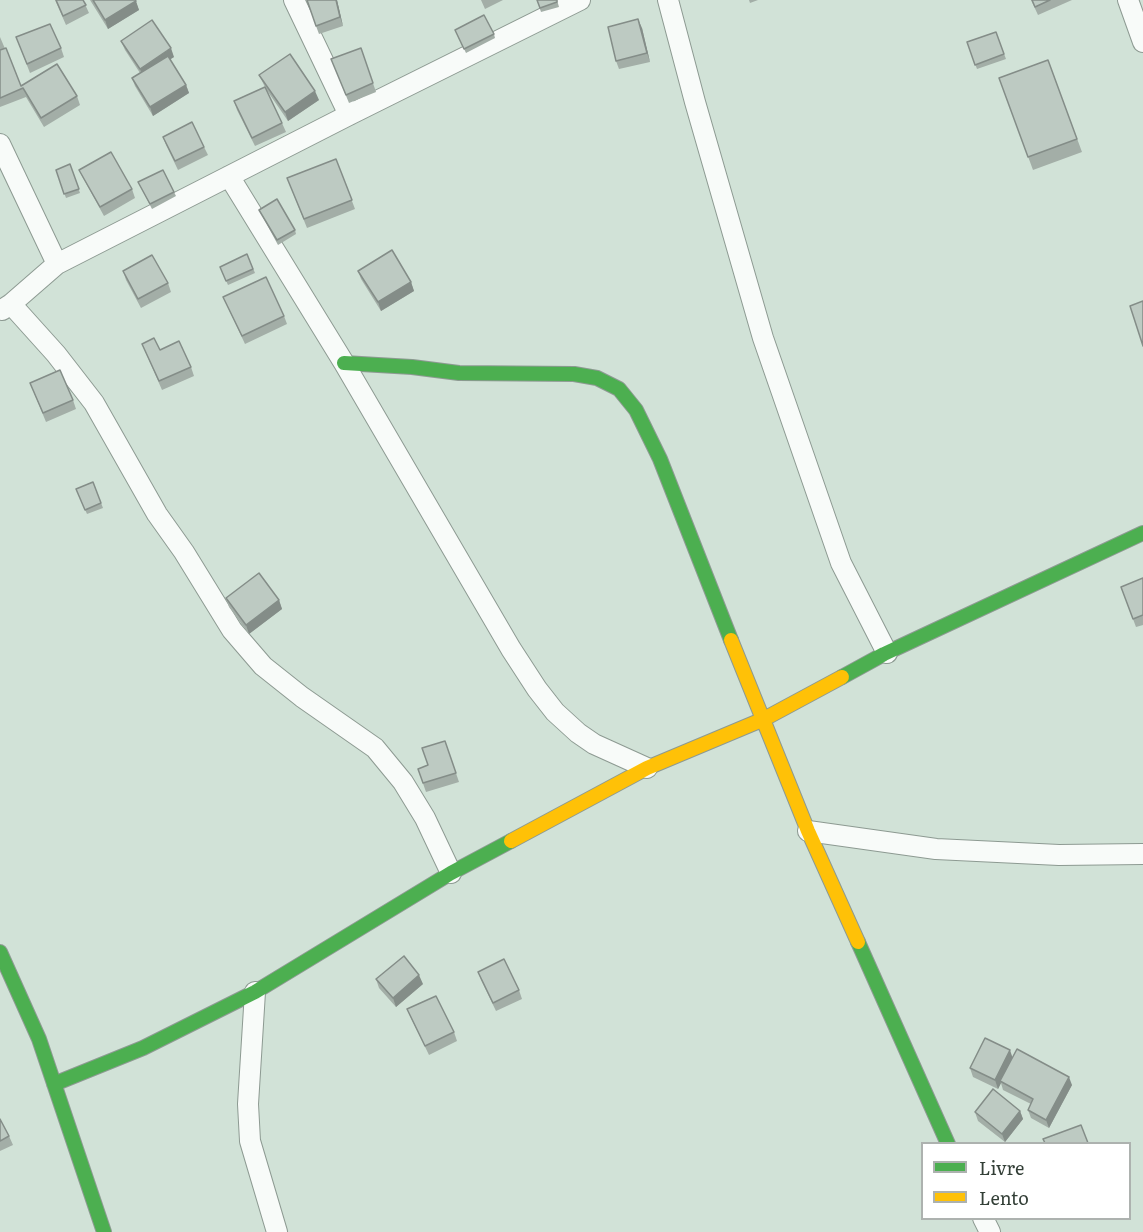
<!DOCTYPE html>
<style>
body{margin:0}
#map{position:relative;width:1143px;height:1232px;overflow:hidden;background:#d1e2d7;font-family:Literata,serif}
canvas{display:block}
.legend{position:absolute;left:921px;top:1142px;width:210px;height:78px;box-sizing:border-box;background:#fff;border:2px solid #adb2af;margin:0;padding:8px 10px;list-style:none;font-size:18px;color:#333f37}
.legend li{display:flex;align-items:center;gap:12px;height:30px}
.legend b{width:30px;border:2px solid #adb2af}
</style>
<div id="map">
<canvas width="1143" height="1232"></canvas>
<ul class="legend">
<li><b style="height:8px;background:#4caf50"></b>Livre</li>
<li><b style="height:8px;background:#ffc107"></b>Lento</li>
</ul>
</div>
<script>
const ctx = document.querySelector('canvas').getContext('2d');
ctx.lineJoin = 'round';
function poly(rows) {
  const path = new Path2D();
  for (const r of rows) {
    path.moveTo(r[0], r[1]);
    for (let i = 2; i < r.length; i += 2) path.lineTo(r[i], r[i + 1]);
  }
  return path;
}
function stroke(path, color, width, dash) {
  ctx.strokeStyle = color;
  ctx.lineWidth = width;
  ctx.lineCap = dash ? 'butt' : 'round';
  ctx.setLineDash(dash || []);
  ctx.stroke(path);
}
function fillPath(path, color) {
  ctx.fillStyle = color;
  ctx.fill(path, 'evenodd');
}
const street = poly([
 [294,0,349,115],
 [668,0,695,102,763,338,841,563,887,653],
 [1128,0,1143,42],
 [0,144,57,264],
 [229,176,344,363,511,649,537,689,555,712,578,733,594,744,647,768],
 [11,304,56,354,94,403,157,514,184,552,232,630,263,666,302,697,375,748,403,782,425,818,451,873],
 [2,310,11,304,57,264,349,115,580,0],
 [808,831,936,849,1059,855,1143,854],
 [255,992,248,1104,250,1141,277,1232],
 [983,1218,990,1232]
]);
const fast = poly([
 [344,363,412,367,459,373,574,374,597,378,619,389,636,410,660,459,731,640],
 [842,677,884,654,1143,533],
 [858,942,948,1144],
 [0,952,39,1039,104,1232],
 [54,1084,143,1048,255,992,451,873,511,841]
]);
const slow = poly([
 [731,640,808,831,858,942],
 [511,841,647,768,764,719,842,677]
]);
stroke(street, '#8d9a92', 22);
stroke(fast, '#8d9a92', 16);
stroke(slow, '#8d9a92', 16);
stroke(street, '#f8fbf9', 20);
stroke(fast, '#4caf50', 14);
stroke(slow, '#ffc107', 14);
fillPath(poly([
 [55,0,83,0,89,13,66,25],
 [90,0,135,0,139,10,108,29],
 [337,0,343,26,319,34,316,26],
 [481,0,503,0,485,9],
 [537,0,557,0,559,7,541,12],
 [749,0,758,0,750,3],
 [1031,0,1072,0,1038,15],
 [642,28,650,62,619,69,616,61],
 [455,30,494,34,495,38,466,53],
 [996,32,1006,59,977,69,967,42],
 [0,37,21,86,77,96,80,105,44,127,26,97,0,107],
 [16,37,61,48,64,57,30,73],
 [121,41,174,57,170,59,186,85,189,93,153,116,135,86,132,78,140,73,125,50],
 [361,48,376,92,349,103,331,59],
 [1048,60,1082,152,1033,170,999,78],
 [259,75,319,100,288,121,266,89,282,123,286,132,255,146,237,110,234,101,265,87],
 [163,137,204,147,208,155,178,170,166,145],
 [336,159,355,209,307,228,287,178],
 [70,164,80,193,66,198,56,170],
 [79,170,132,189,135,198,104,216,83,178],
 [138,182,174,192,176,196,152,209],
 [259,210,295,230,296,234,278,245],
 [247,254,255,273,228,285,220,267],
 [123,271,168,283,171,292,141,308,126,280],
 [358,271,411,282,414,291,381,311,361,279],
 [223,297,284,316,287,324,245,344],
 [142,344,160,350,191,367,194,376,162,390],
 [30,383,73,400,76,409,46,422],
 [93,482,103,508,87,514,76,489],
 [1143,578,1143,625,1136,627,1121,587],
 [226,598,279,600,282,609,249,634,229,607],
 [445,741,459,782,426,792,418,769,428,765],
 [478,972,519,990,522,999,496,1011,481,980],
 [376,979,423,984,396,1007,379,988],
 [407,1009,454,1032,457,1041,429,1055,411,1018],
 [1013,1058,1072,1085,1049,1128,1031,1118,1028,1110,1031,1104,1003,1090,1001,1083,998,1089,973,1077,970,1068],
 [1020,1111,1023,1119,1005,1142,978,1121,975,1112],
 [0,1119,9,1136,13,1145,0,1151]
]), '#a3aea7');
fillPath(poly([
 [336,0,337,0,343,26,340,17],
 [136,1,139,10,108,29,105,20],
 [638,19,642,28,650,62,647,53],
 [171,48,174,57,143,77,140,69],
 [186,85,189,93,153,116,150,107],
 [315,91,319,100,288,121,285,112],
 [411,282,414,291,381,311,378,302],
 [279,600,282,609,249,634,246,625],
 [419,975,423,984,396,1007,393,998],
 [1010,1050,1013,1059,1000,1081,1001,1083,998,1089,995,1080],
 [1069,1077,1072,1085,1049,1128,1046,1120],
 [1020,1111,1023,1119,1005,1142,1002,1134]
]), '#848d88');
const building = poly([
 [56,0,83,0,86,5,63,16,56,0],
 [93,0,135,0,136,1,105,20,93,0],
 [307,0,336,0,340,17,316,26,307,0],
 [537,0,557,0,557,2,540,8,537,0],
 [1032,0,1050,0,1035,7,1032,0],
 [484,15,494,34,464,49,455,30,484,15],
 [638,19,647,53,616,61,608,27,638,19],
 [152,20,171,48,140,69,121,41,152,20],
 [50,24,61,48,27,64,16,37,50,24],
 [996,32,1004,54,975,65,967,42,996,32],
 [6,48,21,86,57,64,77,96,41,118,23,88,0,98,0,50,6,48],
 [361,48,373,83,346,95,331,59,361,48],
 [290,54,315,91,285,112,259,75,290,54],
 [168,56,186,85,150,107,132,78,168,56],
 [1048,60,1077,139,1028,157,999,78,1048,60],
 [265,87,282,123,252,138,234,101,265,87],
 [192,122,204,147,175,161,163,137,192,122],
 [111,152,132,189,100,207,79,170,111,152],
 [336,159,352,200,304,219,287,178,336,159],
 [70,164,79,189,64,194,56,170,70,164],
 [163,170,174,192,150,204,138,182,163,170],
 [277,199,295,230,277,240,259,210,277,199],
 [392,250,411,282,378,302,358,271,392,250],
 [247,254,253,269,226,281,220,267,247,254],
 [152,255,168,283,138,299,123,271,152,255],
 [266,277,284,316,242,336,223,297,266,277],
 [1143,301,1143,346,1130,306,1143,301],
 [154,338,160,350,179,341,191,367,159,381,142,344,154,338],
 [60,370,73,400,43,413,30,383,60,370],
 [93,482,101,503,85,510,76,489,93,482],
 [259,573,279,600,246,625,226,598,259,573],
 [1143,578,1143,615,1133,619,1121,587,1143,578],
 [445,741,456,773,423,783,418,769,428,765,422,748,445,741],
 [404,956,419,975,393,998,376,979,404,956],
 [504,959,519,990,493,1003,478,972,504,959],
 [436,996,454,1032,425,1046,407,1009,436,996],
 [985,1038,1010,1050,995,1080,970,1068,985,1038],
 [1017,1049,1069,1077,1046,1120,1028,1110,1033,1099,1000,1081,1017,1049],
 [993,1089,1020,1111,1002,1134,975,1112,993,1089],
 [0,1119,9,1136,0,1141,0,1119],
 [1081,1125,1088,1143,1045,1143,1043,1139,1081,1125]
]);
fillPath(building, '#bdcac2');
stroke(building, '#848d88', 1.5);
</script>
